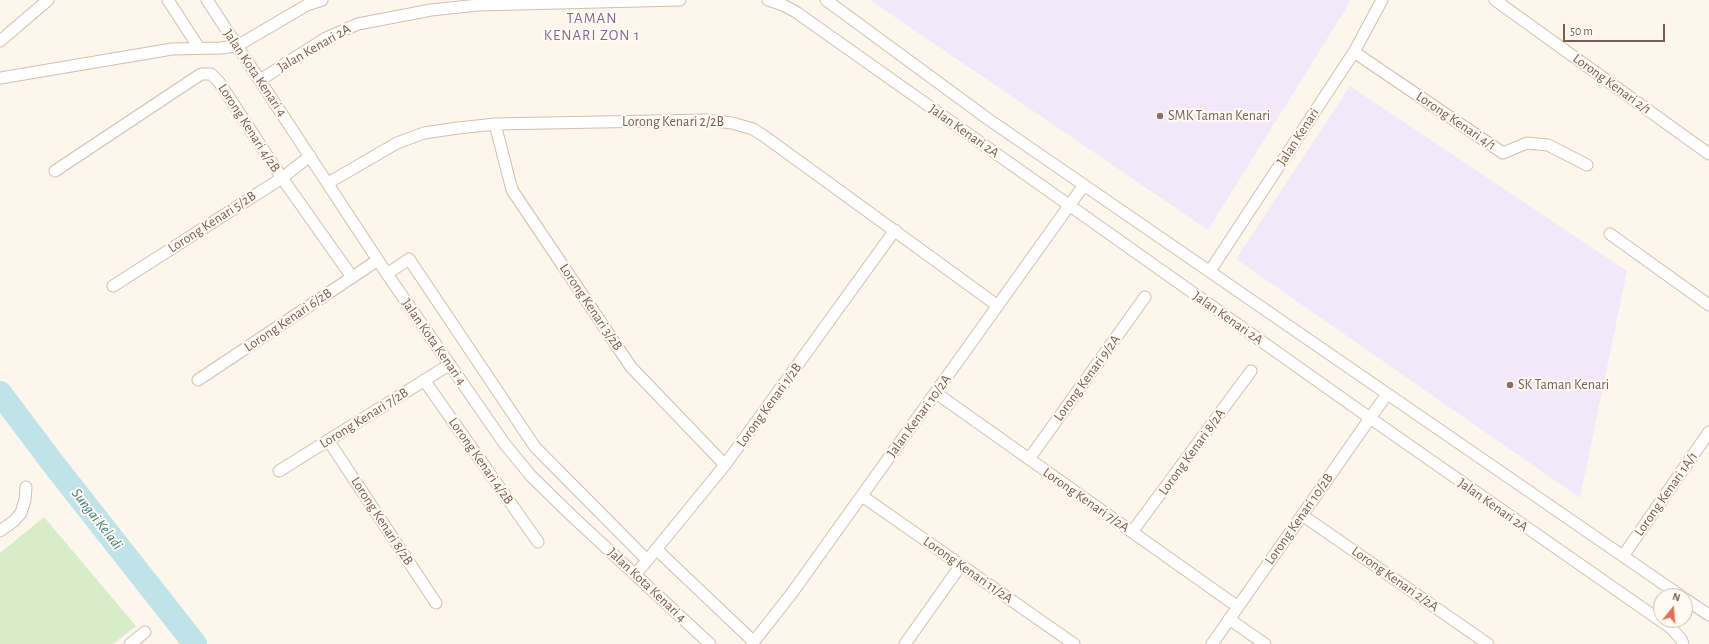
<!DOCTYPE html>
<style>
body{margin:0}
#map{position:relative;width:1709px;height:644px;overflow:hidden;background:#fdf6ec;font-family:"Alegreya Sans",sans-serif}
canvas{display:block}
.north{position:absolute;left:1653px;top:588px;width:40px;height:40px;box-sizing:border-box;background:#fffaf3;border:1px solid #cabbb1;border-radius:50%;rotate:17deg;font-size:11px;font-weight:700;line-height:16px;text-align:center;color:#7a5c4d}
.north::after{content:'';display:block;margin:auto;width:14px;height:18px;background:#e76f51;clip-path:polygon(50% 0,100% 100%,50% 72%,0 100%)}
.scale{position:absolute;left:1563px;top:24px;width:102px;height:18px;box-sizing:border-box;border:2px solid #7a5c4d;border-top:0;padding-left:5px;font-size:12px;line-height:14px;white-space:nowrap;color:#7a5c4d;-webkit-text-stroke:3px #fffaf3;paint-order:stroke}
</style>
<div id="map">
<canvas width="1709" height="644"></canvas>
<div class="north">N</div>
<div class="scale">50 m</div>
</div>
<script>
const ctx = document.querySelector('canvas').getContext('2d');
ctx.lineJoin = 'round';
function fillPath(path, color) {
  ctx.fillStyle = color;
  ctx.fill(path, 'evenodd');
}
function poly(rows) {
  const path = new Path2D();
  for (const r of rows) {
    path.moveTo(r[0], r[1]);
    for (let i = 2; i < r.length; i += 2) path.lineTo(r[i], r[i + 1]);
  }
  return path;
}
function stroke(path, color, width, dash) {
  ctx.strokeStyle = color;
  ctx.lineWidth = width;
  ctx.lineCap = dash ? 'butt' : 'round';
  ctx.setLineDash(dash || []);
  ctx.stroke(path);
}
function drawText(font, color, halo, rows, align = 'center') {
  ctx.font = font + ' "Alegreya Sans",sans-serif';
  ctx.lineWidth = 4;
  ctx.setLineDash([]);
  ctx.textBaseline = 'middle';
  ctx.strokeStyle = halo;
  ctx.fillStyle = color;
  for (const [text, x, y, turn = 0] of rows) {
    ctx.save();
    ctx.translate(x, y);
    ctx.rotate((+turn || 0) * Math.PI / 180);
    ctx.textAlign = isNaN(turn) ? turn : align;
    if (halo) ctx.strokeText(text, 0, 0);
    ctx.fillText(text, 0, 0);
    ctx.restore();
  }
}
fillPath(poly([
 [870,0,1348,0,1350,2,1208,230],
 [1350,86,1627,271,1580,498,1236,259]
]), '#f3e8fa');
fillPath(poly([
 [44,517,136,626,113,644,0,644,0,553]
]), '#d8ecc9');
stroke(poly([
 [0,393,55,466,195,644]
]), '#bfe3e8', 24);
const street = poly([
 [168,0,199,48],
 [207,0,387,274,504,443,531,476,572,516,710,644],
 [768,0,783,5,796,12,1370,418,1671,628,1681,639,1683,644],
 [826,0,988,119,1681,596],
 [1495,0,1709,154],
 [0,41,48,0],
 [1354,52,1503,153,1527,143,1548,145,1587,165],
 [0,78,172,49,220,48,237,46,307,5,322,0],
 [260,80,326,38,358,24,431,10,478,5,680,0],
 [495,124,512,190,631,367,725,465],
 [55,171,201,74,211,74,219,82,282,178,352,277],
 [328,183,397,143,424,133,458,128,495,124,706,120,732,123,753,129,764,136,998,306],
 [1610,234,1709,305],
 [1210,271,1354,52,1382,0],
 [387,274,409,259,535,447,647,560],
 [113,286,282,178,310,156],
 [198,380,378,260],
 [424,380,538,542],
 [936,393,1238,607],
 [328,440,436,603],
 [1029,459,1145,297],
 [279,471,449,365],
 [862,496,1074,644],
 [1302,515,1488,644],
 [0,531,14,521,21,513,25,500,26,487],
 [1132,532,1251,371],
 [656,549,754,642],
 [1623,556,1709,432],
 [636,574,725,465,895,230],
 [1685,599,1709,615],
 [1229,619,1265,644],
 [130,644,145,632],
 [752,644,792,593,1084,185],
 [905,644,961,565],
 [1212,644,1387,394]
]);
stroke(street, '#d1beb0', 13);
stroke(street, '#fff', 11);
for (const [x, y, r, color] of [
 [1160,116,4,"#8d6e63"],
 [1510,385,4,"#8d6e63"]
]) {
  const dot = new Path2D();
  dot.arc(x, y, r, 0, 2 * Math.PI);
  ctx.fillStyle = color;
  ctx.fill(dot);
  stroke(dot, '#fffaf3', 1.5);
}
drawText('14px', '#7a5c4d', '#fffaf3', [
 ["Jalan Kenari 2A",314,48,-30],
 ["Jalan Kota Kenari 4",255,73,56],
 ["Lorong Kenari 2/1",1612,84,36],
 ["Lorong Kenari 4/1",1456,121,34],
 ["Lorong Kenari 2/2B",673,122],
 ["Lorong Kenari 4/2B",249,128,57],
 ["Jalan Kenari 2A",964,131,35],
 ["Jalan Kenari",1298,137,-57],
 ["Lorong Kenari 5/2B",212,222,-33],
 ["Lorong Kenari 3/2B",591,307,56],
 ["Jalan Kenari 2A",1228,318,35],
 ["Lorong Kenari 6/2B",288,320,-34],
 ["Jalan Kota Kenari 4",434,342,55],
 ["Lorong Kenari 9/2A",1087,378,-54],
 ["Lorong Kenari 1/2B",769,405,-54],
 ["Jalan Kenari 10/2A",919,416,-54],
 ["Lorong Kenari 7/2B",364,418,-32],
 ["Lorong Kenari 8/2A",1192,452,-54],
 ["Lorong Kenari 4/2B",481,461,55],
 ["Lorong Kenari 1A/1",1666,494,-55],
 ["Lorong Kenari 7/2A",1086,500,35],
 ["Jalan Kenari 2A",1493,505,35],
 ["Lorong Kenari 10/2B",1299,519,-55],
 ["Lorong Kenari 8/2B",382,521,57],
 ["Lorong Kenari 11/2A",968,570,35],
 ["Lorong Kenari 2/2A",1395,579,35],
 ["Jalan Kota Kenari 4",647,585,43]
]);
drawText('14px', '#785e54', '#fffaf3', [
 ["SMK Taman Kenari",1168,116],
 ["SK Taman Kenari",1518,385]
], 'left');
ctx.letterSpacing = '1px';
drawText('15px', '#846695', '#fffaf3', [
 ["TAMAN",592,18],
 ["KENARI ZON 1",592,35]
]);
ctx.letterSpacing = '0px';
drawText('italic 15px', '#437c86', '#fffaf3', [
 ["Sungai Keladi",97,519,52]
]);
</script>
